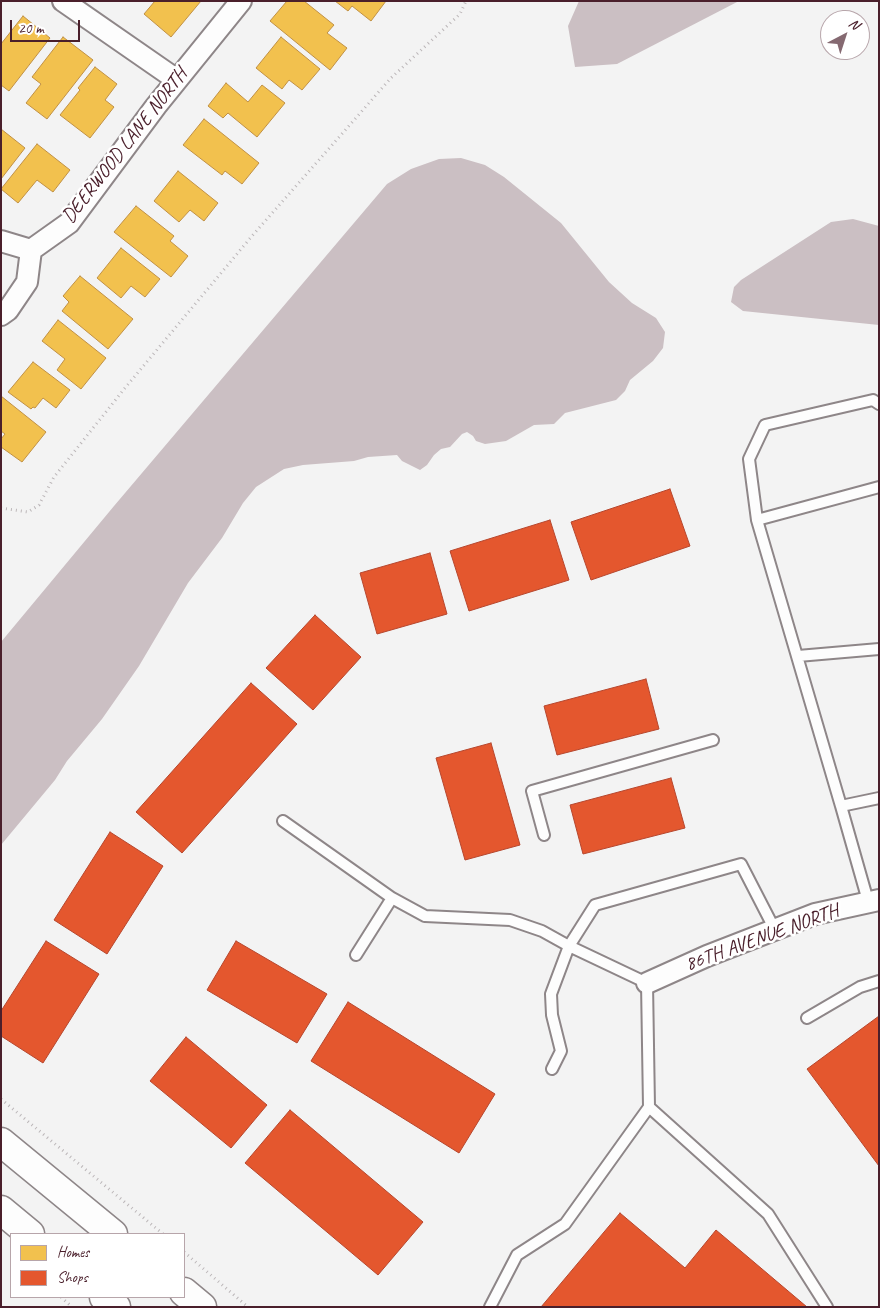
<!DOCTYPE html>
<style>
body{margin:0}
#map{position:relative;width:880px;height:1308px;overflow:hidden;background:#f3f3f3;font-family:Caveat,sans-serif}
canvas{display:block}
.frame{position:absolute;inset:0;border:2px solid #4a1f2b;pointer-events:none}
.legend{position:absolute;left:10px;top:1233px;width:175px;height:65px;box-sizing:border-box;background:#fff;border:1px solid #b7a5aa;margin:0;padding:6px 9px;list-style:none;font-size:15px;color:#4a1f2b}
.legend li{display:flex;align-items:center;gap:10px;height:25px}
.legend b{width:25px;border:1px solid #b7a5aa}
.north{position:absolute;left:820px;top:10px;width:50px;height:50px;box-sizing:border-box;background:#fff;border:1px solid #b7a5aa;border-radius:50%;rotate:40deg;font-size:14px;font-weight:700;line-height:20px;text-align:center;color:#4a1f2b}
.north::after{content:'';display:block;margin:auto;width:18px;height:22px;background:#856971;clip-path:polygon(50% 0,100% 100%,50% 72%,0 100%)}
.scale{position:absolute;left:10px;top:20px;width:70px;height:22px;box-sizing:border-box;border:2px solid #4a1f2b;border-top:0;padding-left:6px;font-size:15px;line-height:18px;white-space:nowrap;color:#4a1f2b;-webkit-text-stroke:4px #fff;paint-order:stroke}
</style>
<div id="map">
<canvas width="880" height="1308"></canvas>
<div class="frame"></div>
<ul class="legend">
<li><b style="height:14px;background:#f2c14e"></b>Homes</li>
<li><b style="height:14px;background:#e4572e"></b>Shops</li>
</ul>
<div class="north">N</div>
<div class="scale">20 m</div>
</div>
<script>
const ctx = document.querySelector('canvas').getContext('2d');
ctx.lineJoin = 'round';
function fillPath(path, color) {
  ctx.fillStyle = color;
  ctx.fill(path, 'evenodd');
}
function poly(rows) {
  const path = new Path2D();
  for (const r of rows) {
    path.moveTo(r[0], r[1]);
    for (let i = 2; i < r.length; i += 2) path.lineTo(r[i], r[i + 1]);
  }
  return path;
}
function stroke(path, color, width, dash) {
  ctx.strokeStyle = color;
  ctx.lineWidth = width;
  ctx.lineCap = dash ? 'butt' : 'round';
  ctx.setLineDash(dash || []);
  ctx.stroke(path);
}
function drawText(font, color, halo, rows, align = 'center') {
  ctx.font = font + ' Caveat,sans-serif';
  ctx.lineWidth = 5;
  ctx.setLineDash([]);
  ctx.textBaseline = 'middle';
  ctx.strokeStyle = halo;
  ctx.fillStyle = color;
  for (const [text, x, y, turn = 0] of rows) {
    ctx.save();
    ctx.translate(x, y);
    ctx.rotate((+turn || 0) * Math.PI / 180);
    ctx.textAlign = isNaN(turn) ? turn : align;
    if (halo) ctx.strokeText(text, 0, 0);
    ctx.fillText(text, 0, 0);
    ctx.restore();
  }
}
fillPath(poly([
 [579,1,739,1,617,64,575,67,568,26],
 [461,158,485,165,504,177,561,223,609,282,632,303,656,318,665,332,663,348,653,361,630,380,625,391,616,400,565,413,554,424,534,425,506,441,485,444,476,441,473,436,467,432,462,434,450,447,441,449,434,455,427,465,420,470,402,461,397,455,368,457,354,461,303,465,284,469,256,487,243,503,222,538,188,583,139,666,102,719,67,761,55,780,1,845,1,642,114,506,387,184,411,169,439,159],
 [853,219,879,226,879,325,743,311,731,302,734,287,741,280,831,222]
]), '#cbbfc3');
const homes = poly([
 [155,1,201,1,171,37,144,14,155,1],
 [287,1,304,1,334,25,327,33,347,48,330,70,270,21,287,1],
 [335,1,386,1,371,21,352,6,348,11,335,1],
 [23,16,50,38,9,91,1,85,1,44,23,16],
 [63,37,93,60,47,119,26,103,41,84,32,77,63,37],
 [281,37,320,69,302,90,289,80,282,89,256,68,281,37],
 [95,67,117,84,105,100,114,107,90,138,60,115,80,90,78,88,95,67],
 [226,83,248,102,262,85,285,103,257,137,228,113,223,118,208,106,226,83],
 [204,119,259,163,242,184,225,171,222,175,183,145,204,119],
 [1,129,25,148,1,179,1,129],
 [37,144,70,170,53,192,37,180,18,203,1,189,37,144],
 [178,171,218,203,204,221,190,210,179,222,154,201,178,171],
 [136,206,174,236,170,241,188,256,171,277,114,232,136,206],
 [121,248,160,279,145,297,131,286,121,298,97,278,121,248],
 [80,276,133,319,108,349,62,311,69,302,63,296,80,276],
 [58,320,106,358,81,389,57,370,65,359,42,341,58,320],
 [33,362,70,390,56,408,43,398,35,408,33,407,31,409,8,392,33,362],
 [1,396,46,432,22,462,1,447,1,439,5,434,1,431,1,396]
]);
fillPath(homes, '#f2c14e');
stroke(homes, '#c09044', 1);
const shops = poly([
 [670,489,690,546,591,580,571,522,670,489],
 [550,520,569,580,469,611,450,551,550,520],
 [430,553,447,614,377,634,360,573,430,553],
 [315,615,361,657,313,710,266,668,315,615],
 [646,679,659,729,557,755,544,706,646,679],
 [251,683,297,724,182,853,136,812,251,683],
 [491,743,520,845,465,860,436,758,491,743],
 [671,778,685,828,583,854,570,805,671,778],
 [110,832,163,866,107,954,54,920,110,832],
 [46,941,99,974,43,1063,1,1036,1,1011,46,941],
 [236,941,327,994,297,1043,207,990,236,941],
 [348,1002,495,1094,459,1153,311,1061,348,1002],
 [879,1016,879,1166,807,1069,879,1016],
 [186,1037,267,1105,231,1148,150,1081,186,1037],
 [290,1110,423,1222,378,1275,245,1163,290,1110],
 [620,1213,685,1268,716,1230,807,1307,541,1307,620,1213]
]);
fillPath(shops, '#e4572e');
stroke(shops, '#b6462d', 1);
const service = poly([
 [757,520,879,487],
 [798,656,879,649],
 [841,806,757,520,749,459,765,425,873,400,879,404],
 [283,821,392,898],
 [544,835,532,791,713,740],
 [868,901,841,806,879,798],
 [356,955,392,898,425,916,510,920,542,931,569,946,595,905,741,864,775,930],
 [807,1018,860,987,879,981],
 [649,1107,768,1214,827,1307],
 [490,1307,517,1255,565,1224,649,1107,647,983,569,946,551,994,552,1015,561,1051,552,1069]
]);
const minor = poly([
 [63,1,177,80],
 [1,241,31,250],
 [1,315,8,310,27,282,31,250,69,223,156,106,241,1],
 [647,983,707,956,815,914,879,900]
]);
const secondary = poly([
 [1,1142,113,1234],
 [1,1210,30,1234],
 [184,1292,202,1307],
 [104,1297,116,1307]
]);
stroke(service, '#8e8688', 14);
stroke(minor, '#8e8688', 24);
stroke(secondary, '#8e8688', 31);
stroke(poly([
 [1,508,28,512,39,505,54,477,125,388,252,236,391,78,460,14,466,1],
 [1,1099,163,1234],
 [184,1252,248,1307],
 [61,1297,72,1307]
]), '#bbb6b8', 3, [1, 4]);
stroke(service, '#fdfdfd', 10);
stroke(minor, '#fdfdfd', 20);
stroke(secondary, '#fdfdfd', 28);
drawText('20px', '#4a1f2b', '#fff', [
 ["DEERWOOD LANE NORTH",125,146,-52],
 ["86TH AVENUE NORTH",762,938,-20]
]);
</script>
